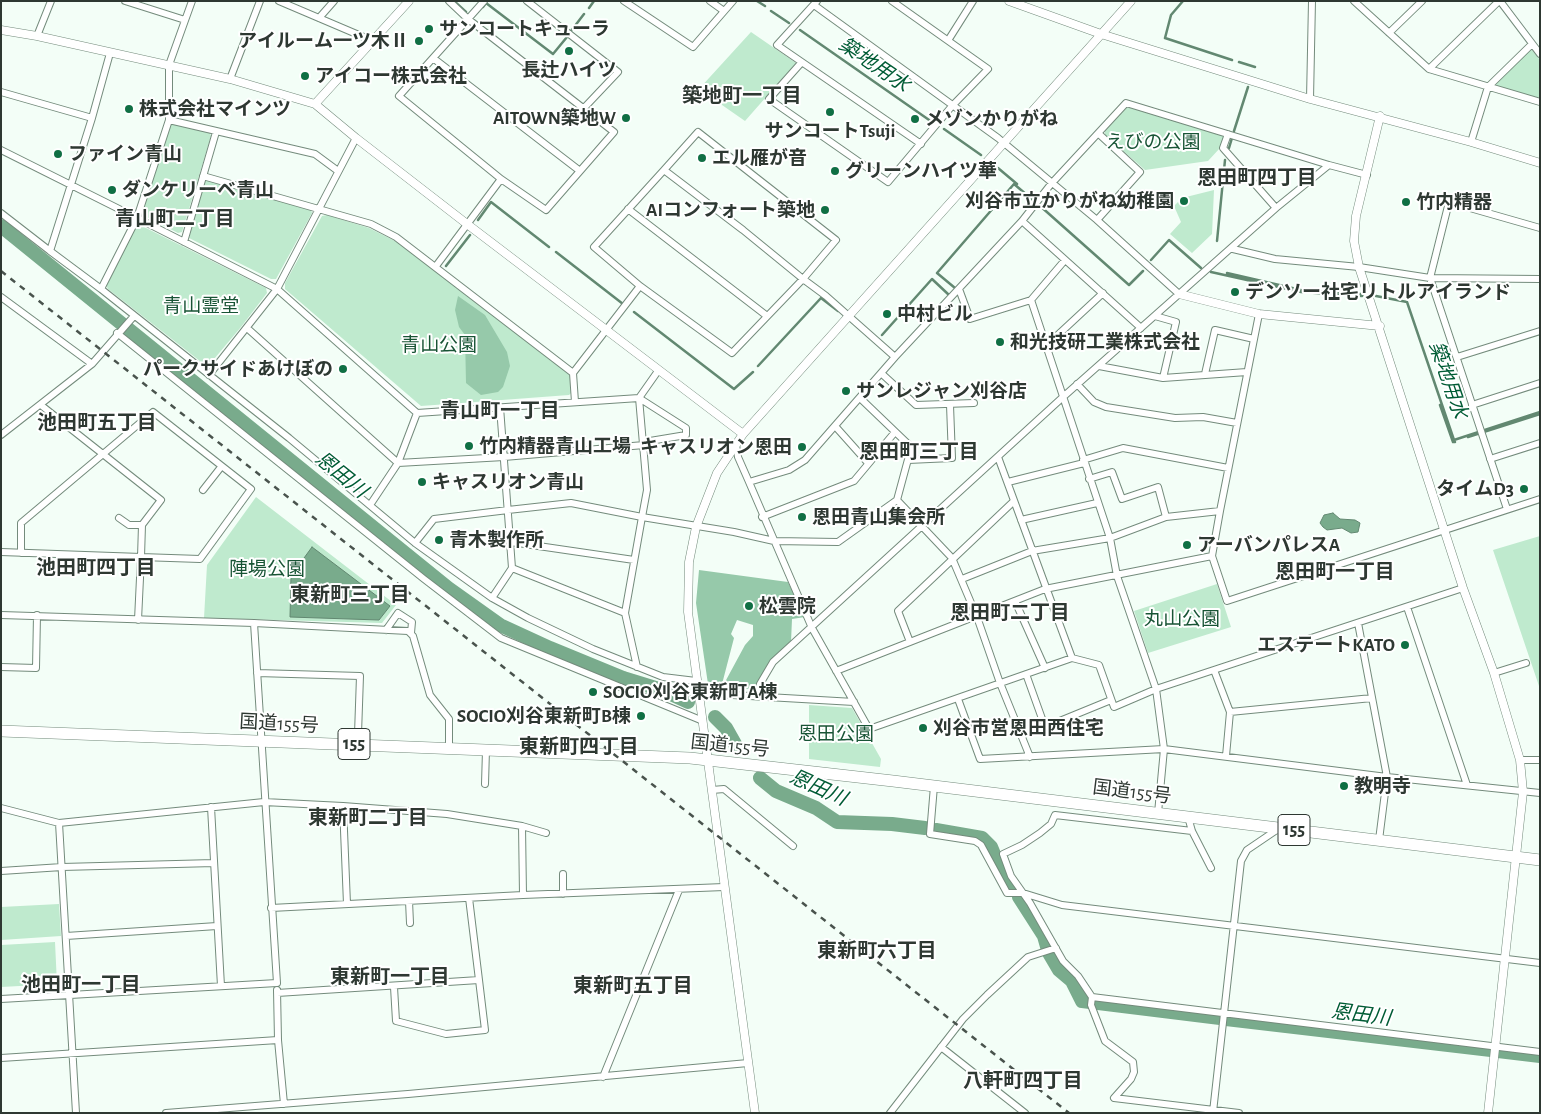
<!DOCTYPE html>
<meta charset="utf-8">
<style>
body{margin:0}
#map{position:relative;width:1541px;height:1114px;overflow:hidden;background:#f3fef7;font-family:"Alegreya Sans",sans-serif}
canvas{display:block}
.frame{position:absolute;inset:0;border:2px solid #2e3832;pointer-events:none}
</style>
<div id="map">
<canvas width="1541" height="1114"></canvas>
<div class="frame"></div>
</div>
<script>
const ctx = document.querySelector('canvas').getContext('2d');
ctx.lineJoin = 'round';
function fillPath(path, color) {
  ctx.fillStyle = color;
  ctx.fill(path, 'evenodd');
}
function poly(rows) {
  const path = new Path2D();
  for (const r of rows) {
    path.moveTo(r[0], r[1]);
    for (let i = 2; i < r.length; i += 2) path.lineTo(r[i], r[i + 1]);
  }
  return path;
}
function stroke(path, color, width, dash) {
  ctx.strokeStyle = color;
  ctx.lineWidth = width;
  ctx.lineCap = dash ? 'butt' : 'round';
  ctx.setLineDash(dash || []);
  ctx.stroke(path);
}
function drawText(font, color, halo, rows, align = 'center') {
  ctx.font = font + ' "Alegreya Sans","Noto Sans JP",sans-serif';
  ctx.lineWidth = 4;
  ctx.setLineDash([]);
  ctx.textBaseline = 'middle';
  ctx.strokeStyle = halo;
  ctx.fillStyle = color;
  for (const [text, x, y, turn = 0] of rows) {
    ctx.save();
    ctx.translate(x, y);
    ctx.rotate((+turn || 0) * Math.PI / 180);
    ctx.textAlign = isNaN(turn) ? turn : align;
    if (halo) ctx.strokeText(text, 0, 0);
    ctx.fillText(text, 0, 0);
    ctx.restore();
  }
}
fillPath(poly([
 [751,32,796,63,745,121,699,89],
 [1531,49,1540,60,1540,98,1496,86,1496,82],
 [1126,108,1131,108,1224,136,1220,148,1208,161,1145,170,1105,135,1105,131],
 [173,124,210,133,211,136,182,232,178,233,143,215,142,212,169,126],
 [207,180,311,210,312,213,276,279,271,279,189,238,204,182],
 [1214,190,1212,234,1192,253,1170,234,1181,222,1174,206,1182,198],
 [327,215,369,228,401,244,572,374,572,392,569,395,421,406,285,289,285,283,322,216],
 [140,225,266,288,267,293,241,327,209,365,205,365,108,289,106,285,136,226],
 [256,497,396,605,382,623,204,618,207,565],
 [1540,536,1540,689,1493,550],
 [1217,584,1231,627,1148,653,1134,611],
 [809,705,852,708,881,759,880,767,809,759],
 [59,904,61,936,1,940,1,907],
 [55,942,57,984,1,987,1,945]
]), '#bfeace');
fillPath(poly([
 [458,296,485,315,507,352,510,366,503,387,498,392,481,395,466,383,465,335,459,327,455,310],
 [699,570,788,582,805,617,792,619,791,642,771,660,756,689,724,688,725,682,745,645,753,636,753,625,737,620,731,634,734,638,721,688,712,687,708,684,696,603]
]), '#96c9aa');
const water = poly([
 [1333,513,1340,519,1355,520,1360,523,1358,532,1351,533,1342,528,1327,530,1323,527,1320,523,1324,515,1333,513],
 [312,547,390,606,379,620,290,617,291,576,312,547]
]);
fillPath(water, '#79ab8c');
stroke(water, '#628871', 1);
stroke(poly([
 [454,1,466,12],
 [757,1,765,6],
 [1183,1,1171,15,1165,38,1232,60],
 [483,7,486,3,553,54,567,37],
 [589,8,594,1],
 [771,11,789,23],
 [800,30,932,122],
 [571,31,584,14],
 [1239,62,1255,67],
 [944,129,981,155],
 [1234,131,1248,87],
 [1229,148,1232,138],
 [998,168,1017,184],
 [1039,205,1129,285,1143,271],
 [478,220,491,202,549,247],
 [1217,241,1225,160],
 [556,252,623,304],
 [1151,260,1169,240,1201,268],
 [446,266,470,235],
 [1211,272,1301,292,1362,296],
 [1227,273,1301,290,1361,294],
 [955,288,937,273,1014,184,1034,201],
 [1376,296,1407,302,1454,440,1540,412],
 [634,312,734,389,753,372],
 [882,335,932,279,949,295],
 [758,366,821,298,838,311],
 [1440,405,1453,442,1455,442],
 [1468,437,1540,414]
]), '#628871', 2.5);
stroke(poly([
 [1,226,448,588,500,625,550,648,623,678,662,690,688,702],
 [715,717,726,728,735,744],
 [760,778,776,791,816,808,837,822,892,824,925,828],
 [936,830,982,838,991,847,1003,876,1012,889],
 [1019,897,1044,936,1048,950],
 [1049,953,1059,970,1072,981,1082,1001,1220,1018],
 [1226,1019,1491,1050],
 [1498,1051,1540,1056]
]), '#79ab8c', 14);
const minor = poly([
 [125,1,185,20],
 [192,1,169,65,169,120,137,218,277,289,417,413,639,398,686,428,686,435,644,442],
 [279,1,373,41],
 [449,1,468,19,614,132,546,210,501,179,399,96,433,58,468,19,484,1],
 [527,1,618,72,583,109],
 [624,1,693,47,733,1],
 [710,1,724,11],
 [817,1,777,45,921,144],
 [1354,1,1429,69,1540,102],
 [1500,1,1540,54],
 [814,5,998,138,1097,220,1179,294],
 [319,18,334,1],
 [1389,33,1422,1],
 [37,36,51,1],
 [949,39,973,1],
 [433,58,580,171],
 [801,63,769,99,888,182,952,106,988,69,892,1],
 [1429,69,1499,1],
 [230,79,260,1],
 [1,92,92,118],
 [1310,99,1312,1],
 [169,120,315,154,338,171],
 [1228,134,1223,148,1276,208],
 [1471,142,1488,87,1532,44],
 [1,150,137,218,101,289,289,438,415,543,492,598,528,618,593,649,663,677,696,681],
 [664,170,594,247,640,286,732,353,803,279,836,240,698,132,664,170,743,230,803,279,826,296,895,357],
 [203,176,371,224,396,237,573,373,640,286],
 [628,209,767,316],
 [1,213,50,251,92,118,110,53],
 [1097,220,1140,172,1099,134],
 [1022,221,1141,328],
 [184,242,216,132],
 [1233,249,1275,259,1359,267,1430,278,1540,279],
 [50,251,101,289],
 [436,266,501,179],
 [959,289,970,319,1031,300,1065,260],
 [1,297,92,364],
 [1031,300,1110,538,1117,576,1156,689,1164,749,1158,813],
 [1155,316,1176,322,1163,378],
 [247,328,398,463,417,413],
 [117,333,424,579,501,638,703,721],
 [1047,345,1103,293],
 [1457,357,1540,331],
 [1099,366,1163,378,1247,372],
 [658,371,639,398,647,490,642,517,734,532,774,541,838,542,897,500,910,452,909,445,860,398],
 [573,373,575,402],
 [881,373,916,405,974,403],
 [1205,374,1215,330,1254,339],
 [209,375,277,289,356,138],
 [1077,384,1094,402,1106,407,1175,418,1203,417,1237,423],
 [1472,405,1540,383],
 [835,426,868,463],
 [1,435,92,364,134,316],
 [736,445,738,457,749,482,789,470,805,460,895,357,1022,221,1051,184,1126,103,1329,165],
 [998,457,1072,658],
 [1490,459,1540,443],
 [908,460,952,458,950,405],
 [1083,460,1123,448,1228,468],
 [1089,479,1112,472,1122,499,1158,487,1166,517],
 [749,482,812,628,869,729,1072,658,1099,665,1114,707,1156,689,1463,588],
 [1008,482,1084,463],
 [203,490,221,467],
 [897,500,952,558,977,617,1000,683,1030,757],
 [370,505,398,463,504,457,644,445],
 [1507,509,1430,278,1449,202,1540,228],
 [1220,511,1259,314],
 [762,517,854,481,895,432],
 [119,518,129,525,142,525],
 [1021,520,1097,503],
 [511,542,634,560],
 [415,543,434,519,508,510,571,503,642,517,625,613,637,667],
 [1,552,141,557,142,525,161,500,42,406],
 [21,553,21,523,153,412,251,489,200,559,141,557,138,620],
 [512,568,625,613],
 [962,579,1032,551,1110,538,1166,517,1220,511,1212,556,1227,601,1540,499],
 [492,598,512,568,500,407],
 [1015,601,1045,668],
 [1407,607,1467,785],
 [1,615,254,623,277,983,1,999],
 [254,623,408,631,413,636,430,695,449,719,449,748],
 [1358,623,1387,777,1379,840],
 [386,630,398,613,412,622,411,633],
 [910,642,898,611,1014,501],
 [1,667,36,668,37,615],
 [1214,670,1230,712,1226,756],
 [836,671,1045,589,1212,556],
 [257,673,360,676,358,734],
 [1494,673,1526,663],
 [1026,674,1045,727,1111,700],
 [698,693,854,702],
 [757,696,760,684,773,662,1063,397,1276,208,1329,165,1367,175],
 [958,699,980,759,1164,749,1387,777,1540,793],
 [1230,712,1372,698],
 [1520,760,1540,760],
 [485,784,486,750],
 [934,786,930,834,975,841,981,845,1007,893,1023,893,1062,905,1540,963],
 [712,790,724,789,793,846],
 [343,806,447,814,522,826,523,895],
 [211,807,221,986],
 [1,808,59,823,264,802,343,806,347,904],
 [1188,817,1192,831,1211,868],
 [59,823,76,1113],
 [522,826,546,833],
 [1192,831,1055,815,1051,824,1040,833,1022,845,1003,854,1011,876,1030,903,1063,961,1078,976,1092,997,1091,1005,1105,1041,1133,1062,1134,1072,1131,1079,1114,1098,1239,1113],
 [1,871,62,867,214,863],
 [563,874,563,894],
 [409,901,410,923],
 [271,908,523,895,724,887],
 [66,936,217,926],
 [394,987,396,1021,446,1034,485,1030,479,980],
 [277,990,278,1040,284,1104],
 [277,993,479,980,469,898],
 [1092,997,1540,1052],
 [941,1047,1025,1113],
 [1,1058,278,1040],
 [603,1077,679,890],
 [1213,1112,1241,861,1247,850,1278,829],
 [166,1113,408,1094,748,1063],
 [890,1113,963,1019,987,995,1028,957,1056,948]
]);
const tertiary = poly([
 [1009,1,1101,34,1310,99,1471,142,1540,163],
 [1,30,37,36,230,79,315,104,356,138,467,224,743,434],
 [315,104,409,1],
 [1380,116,1356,216,1354,241,1359,267,1463,588,1494,673,1520,760,1523,792,1488,1113],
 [1179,294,1259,314,1380,326],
 [755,1113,688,612,689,562,696,527,717,473,743,434,1131,1]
]);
const trunk = poly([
 [1,731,690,758,893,781,1540,860]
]);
stroke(minor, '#748b7c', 8);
stroke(tertiary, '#748b7c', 9);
stroke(trunk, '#748b7c', 12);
stroke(minor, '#fff', 6);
stroke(tertiary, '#fff', 8);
stroke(trunk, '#fff', 11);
stroke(poly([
 [1,271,1069,1113]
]), '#49534d', 2.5, [6, 6]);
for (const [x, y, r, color] of [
 [429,29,5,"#106f44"],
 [419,41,5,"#106f44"],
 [569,51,5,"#106f44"],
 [305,76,5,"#106f44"],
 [129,109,5,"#106f44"],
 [830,112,5,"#106f44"],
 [626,118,5,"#106f44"],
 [915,119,5,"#106f44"],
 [58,154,5,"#106f44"],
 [702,158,5,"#106f44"],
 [835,171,5,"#106f44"],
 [112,190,5,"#106f44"],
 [1184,201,5,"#106f44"],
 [1406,202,5,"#106f44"],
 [825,210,5,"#106f44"],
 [1235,292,5,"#106f44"],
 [887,314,5,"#106f44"],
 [1000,342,5,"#106f44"],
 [343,369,5,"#106f44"],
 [846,391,5,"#106f44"],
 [469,446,5,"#106f44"],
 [802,447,5,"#106f44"],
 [422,482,5,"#106f44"],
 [1524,489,5,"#106f44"],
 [802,517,5,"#106f44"],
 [439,540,5,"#106f44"],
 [1187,545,5,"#106f44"],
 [749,606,5,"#106f44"],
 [1405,645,5,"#106f44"],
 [593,692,5,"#106f44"],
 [641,716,5,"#106f44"],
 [923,728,5,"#106f44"],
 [1344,786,5,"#106f44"]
]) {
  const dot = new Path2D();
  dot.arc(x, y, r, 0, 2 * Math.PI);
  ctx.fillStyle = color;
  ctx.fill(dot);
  stroke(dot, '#fff', 2);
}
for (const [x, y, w] of [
 [354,744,32],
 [1294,830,32]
]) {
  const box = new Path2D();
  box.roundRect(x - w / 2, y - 15.5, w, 31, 4);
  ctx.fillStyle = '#fff';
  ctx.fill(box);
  stroke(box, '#2e3832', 1);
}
drawText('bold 18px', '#2e3832', null, [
 ["155",354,744],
 ["155",1294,830]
]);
drawText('bold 19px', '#2e3832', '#fff', [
 ["サンコートキューラ",439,29],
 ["アイルーム一ツ木Ⅱ",409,41,"right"],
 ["長辻ハイツ",569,70,"center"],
 ["アイコー株式会社",315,76],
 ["株式会社マインツ",139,109],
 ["AITOWN築地W",616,118,"right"],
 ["メゾンかりがね",925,119],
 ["サンコートTsuji",830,131,"center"],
 ["ファイン青山",68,154],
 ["エル雁が音",712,158],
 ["グリーンハイツ華",845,171],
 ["ダンケリーベ青山",122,190],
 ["刈谷市立かりがね幼稚園",1174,201,"right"],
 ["竹内精器",1416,202],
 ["AIコンフォート築地",815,210,"right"],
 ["デンソー社宅リトルアイランド",1245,292],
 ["中村ビル",897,314],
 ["和光技研工業株式会社",1010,342],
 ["パークサイドあけぼの",333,369,"right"],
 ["サンレジャン刈谷店",856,391],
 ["竹内精器青山工場",479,446],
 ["キャスリオン恩田",792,447,"right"],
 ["キャスリオン青山",432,482],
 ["タイムD3",1514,489,"right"],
 ["恩田青山集会所",812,517],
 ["青木製作所",449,540],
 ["アーバンパレスA",1197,545],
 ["松雲院",759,606],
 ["エステートKATO",1395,645,"right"],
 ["SOCIO刈谷東新町A棟",603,692],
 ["SOCIO刈谷東新町B棟",631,716,"right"],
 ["刈谷市営恩田西住宅",933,728],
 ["教明寺",1354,786]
], 'left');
drawText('19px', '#185435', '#fff', [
 ["えびの公園",1153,142],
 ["青山霊堂",201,306],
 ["青山公園",439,345],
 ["陣場公園",267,569],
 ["丸山公園",1182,619],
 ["恩田公園",836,734]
]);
drawText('19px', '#2e3832', '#fff', [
 ["国道155号",279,724,3],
 ["国道155号",730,746,6],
 ["国道155号",1132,792,7]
]);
drawText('italic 20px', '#005c35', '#fff', [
 ["築地用水",874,65,34],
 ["築地用水",1448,380,71],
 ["恩田川",341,475,39],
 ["恩田川",818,788,24],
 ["恩田川",1361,1015,7]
]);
drawText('bold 20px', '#2e3832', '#fff', [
 ["築地町一丁目",742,96],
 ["恩田町四丁目",1257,178],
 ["青山町二丁目",175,219],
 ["青山町一丁目",500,411],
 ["池田町五丁目",97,423],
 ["恩田町三丁目",919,452],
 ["池田町四丁目",96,568],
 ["恩田町一丁目",1335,572],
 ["東新町三丁目",350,595],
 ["恩田町二丁目",1010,613],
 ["東新町四丁目",579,747],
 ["東新町二丁目",368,818],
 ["東新町六丁目",877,951],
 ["東新町一丁目",390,977],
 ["池田町一丁目",81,985],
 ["東新町五丁目",633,986],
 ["八軒町四丁目",1023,1081]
]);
</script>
